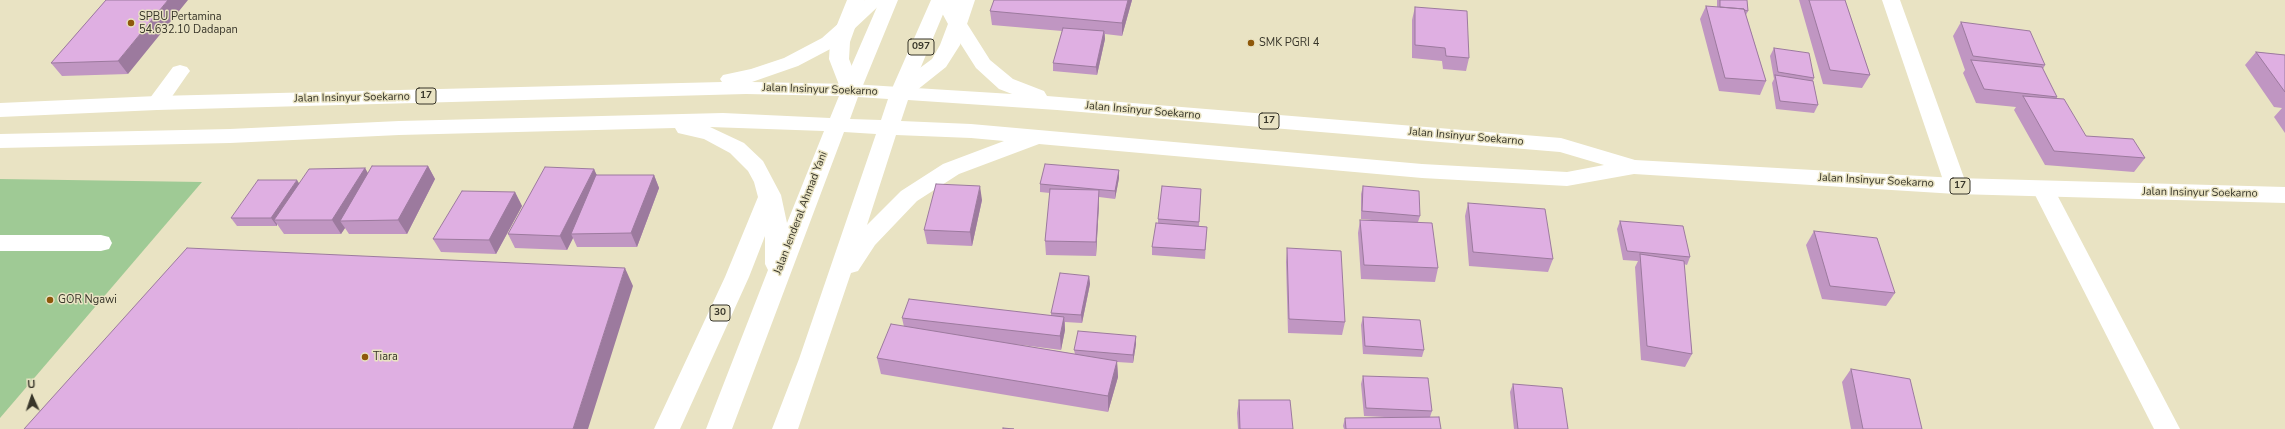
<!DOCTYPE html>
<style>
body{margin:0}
#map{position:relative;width:2285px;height:429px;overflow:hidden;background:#e9e3c3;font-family:"Nunito Sans",sans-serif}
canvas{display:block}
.north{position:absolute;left:12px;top:377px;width:40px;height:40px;-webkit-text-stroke:3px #e9e3c3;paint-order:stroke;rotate:357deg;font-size:11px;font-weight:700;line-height:16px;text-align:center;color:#373529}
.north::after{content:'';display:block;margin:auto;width:14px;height:18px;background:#373529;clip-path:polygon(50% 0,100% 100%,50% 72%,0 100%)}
</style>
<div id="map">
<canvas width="2285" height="429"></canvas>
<div class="north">U</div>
</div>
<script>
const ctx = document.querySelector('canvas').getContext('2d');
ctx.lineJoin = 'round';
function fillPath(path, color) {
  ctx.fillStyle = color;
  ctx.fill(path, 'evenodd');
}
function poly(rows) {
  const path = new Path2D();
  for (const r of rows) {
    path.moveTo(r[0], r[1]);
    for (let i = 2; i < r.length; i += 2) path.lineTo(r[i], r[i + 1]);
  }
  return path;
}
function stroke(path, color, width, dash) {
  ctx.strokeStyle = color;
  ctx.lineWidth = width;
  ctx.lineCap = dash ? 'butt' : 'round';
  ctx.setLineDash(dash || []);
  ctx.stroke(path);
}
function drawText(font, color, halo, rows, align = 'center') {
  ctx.font = font + ' "Nunito Sans",sans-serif';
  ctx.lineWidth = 3;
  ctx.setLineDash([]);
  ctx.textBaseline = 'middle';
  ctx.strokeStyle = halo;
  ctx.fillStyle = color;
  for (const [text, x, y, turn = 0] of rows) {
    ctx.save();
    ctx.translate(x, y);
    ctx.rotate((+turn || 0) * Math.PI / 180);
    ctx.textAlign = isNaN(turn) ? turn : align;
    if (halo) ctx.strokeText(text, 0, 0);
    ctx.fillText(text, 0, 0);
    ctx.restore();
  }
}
fillPath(poly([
 [0,179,202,182,0,418]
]), '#9fca95');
fillPath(poly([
 [1882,0,1900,0,1967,186,1964,191,1956,194,1948,191,1945,186,1882,0],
 [180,65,187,67,190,71,187,75,164,108,157,110,150,108,147,103,150,98,173,67,180,65],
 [0,235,101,235,109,237,112,243,109,249,101,251,0,251,0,235]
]), '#fff');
fillPath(poly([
 [2043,181,2051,184,2054,189,2180,429,2154,429,2032,189,2035,184,2043,181]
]), '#fff');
fillPath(poly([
 [847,0,865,0,850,42,849,59,861,90,858,95,851,96,844,95,841,90,829,59,830,42,847,0],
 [957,0,975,0,960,45,946,67,907,98,900,99,893,98,890,93,893,88,932,59,940,45,957,0]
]), '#fff');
fillPath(poly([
 [880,0,898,0,861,90,858,95,851,96,844,95,841,90,880,0],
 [931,0,949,0,910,93,907,98,900,99,893,98,890,93,931,0]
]), '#fff');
fillPath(poly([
 [865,0,885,0,836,46,798,66,752,82,851,84,1012,94,999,89,976,68,948,24,941,11,940,0,958,0,959,11,990,60,1013,79,1044,91,1047,96,1561,138,1635,160,1956,178,2285,187,2285,203,1956,194,1634,174,1567,186,1422,178,1039,144,959,174,917,201,875,245,858,271,851,273,798,429,772,429,799,359,876,134,844,132,732,429,706,429,768,270,765,264,765,236,749,277,680,429,654,429,725,277,758,197,754,182,748,171,730,153,704,139,678,133,675,128,399,135,230,143,0,148,0,134,230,129,399,121,723,113,830,118,839,96,746,94,157,110,0,117,0,103,157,96,722,82,720,79,723,75,751,69,784,58,822,38,865,0],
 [858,97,888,99,881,120,850,119,858,97],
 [908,100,1057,110,1560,152,1604,165,1567,172,1422,164,971,124,901,121,908,100],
 [710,127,824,131,787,223,781,195,763,161,744,143,710,127],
 [896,135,971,138,1004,141,943,164,901,191,867,225,896,135]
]), '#fff');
fillPath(poly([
 [106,0,128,74,62,76,51,63],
 [1132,0,1122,36,1105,34,1105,39,1097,75,1053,71,1053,63,1062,31,992,25,990,11],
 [1717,0,1747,0,1748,11,1746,15,1766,81,1760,95,1719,91,1700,19,1706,6,1717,7],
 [1799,0,1845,0,1870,75,1862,88,1823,84],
 [1415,7,1469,58,1466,71,1443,69,1442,61,1412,58,1412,20],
 [1961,22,2045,65,2043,69,2057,97,2056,99,2086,136,2145,158,2134,172,2045,165,2014,110,2016,107,1976,103,1963,73,1965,70,1953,36],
 [1774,48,1814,78,1813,81,1818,105,1814,113,1776,109,1772,83,1774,79,1770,56],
 [2256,52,2285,55,2285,133,2274,117,2282,108,2274,107,2245,65],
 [428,166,435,179,407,234,349,234,345,228,341,234,284,234,277,224,277,226,237,226,231,218,299,184,365,168,368,174],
 [594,169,596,175,654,175,659,188,637,247,577,247,573,238,567,250,515,248,508,234],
 [1119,170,1119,178,1115,199,1099,197,1099,204,1096,256,1046,255,1045,241,1050,193,1040,192,1040,184],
 [1363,186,1420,216,1418,222,1438,268,1435,282,1361,279,1358,233,1360,220,1372,220,1361,219,1361,194],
 [1201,189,1199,226,1207,227,1205,259,1152,255,1152,247,1158,223,1158,219],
 [515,192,522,206,496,254,441,252,433,239],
 [982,200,972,246,927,244,924,230],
 [1468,203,1553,259,1548,272,1469,266,1465,216],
 [1620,221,1690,257,1687,265,1684,264,1692,354,1685,367,1641,360,1635,267,1638,261,1623,260,1617,229],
 [1814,231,1895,293,1886,306,1822,299,1806,245],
 [1287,248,1345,322,1342,335,1288,333,1286,262],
 [1089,276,1090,284,1082,323,1065,322,1065,330,1061,350,1014,344,1075,354,1074,350,1136,336,1136,344,1133,363,1117,362,1118,377,1108,412,881,374,877,358,904,327,902,318,1051,315,1051,313],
 [1363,317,1424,350,1422,357,1363,354,1361,325],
 [1851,369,1922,429,1851,429,1842,382],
 [1363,376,1432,411,1430,417,1441,429,1344,429,1343,426,1345,418,1405,418,1364,416,1361,384],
 [1513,384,1568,429,1514,429,1510,392],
 [1239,400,1293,429,1238,429,1237,413]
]), '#c096c2');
fillPath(poly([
 [168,0,188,0,128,74,118,61],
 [1128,0,1132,0,1122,36,1122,23],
 [1104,31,1105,39,1097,75,1096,67],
 [428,166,435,179,407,234,398,220],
 [365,168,373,182,340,221,345,228,341,234,332,220],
 [594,169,600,182,571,234,573,238,567,250,560,236],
 [1119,170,1119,178,1115,199,1115,191],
 [654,175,659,188,637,247,631,233],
 [297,180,302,188,274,220,277,224,277,226,271,218],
 [980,186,982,200,972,246,970,232],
 [1099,190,1099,204,1096,256,1096,242],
 [515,192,522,206,496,254,489,240],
 [625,268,633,286,588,429,573,429],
 [1089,276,1090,284,1082,323,1081,315],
 [1064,317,1065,330,1061,350,1060,336],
 [1136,336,1136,344,1133,363,1133,355],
 [1117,361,1118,377,1108,412,1108,396]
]), '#9c7a9e');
const building = poly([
 [106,0,168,0,118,61,51,63,106,0],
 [994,0,1128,0,1122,23,990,11,994,0],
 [1720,0,1747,0,1748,11,1744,10,1744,9,1720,7,1720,0],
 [1809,0,1845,0,1870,75,1830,70,1809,0],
 [1706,6,1744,9,1766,81,1725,78,1706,6],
 [1415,7,1467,11,1469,58,1446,56,1445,48,1415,45,1415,7],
 [1961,22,2030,31,2045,65,1973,56,1961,22],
 [1063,28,1104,31,1096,67,1053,63,1063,28],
 [1774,48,1809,53,1814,78,1778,72,1774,48],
 [2256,52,2285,55,2285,92,2256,52],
 [1971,60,2042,67,2057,97,1984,89,1971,60],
 [1775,75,1813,81,1818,105,1780,101,1775,75],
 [2023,96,2064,99,2086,136,2133,139,2145,158,2054,151,2023,96],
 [1045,164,1119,170,1115,191,1040,184,1045,164],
 [372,166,428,166,398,220,340,221,372,166],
 [545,167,594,169,560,236,508,234,545,167],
 [365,168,332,220,274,220,309,169,365,168],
 [596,175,654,175,631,233,571,234,596,175],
 [258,180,297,180,271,218,231,218,258,180],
 [936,184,980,186,970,232,924,230,936,184],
 [1162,186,1201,189,1199,222,1158,219,1162,186],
 [1363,186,1419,191,1420,216,1362,211,1363,186],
 [1050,189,1099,190,1096,242,1045,241,1050,189],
 [462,191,515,192,489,240,433,239,462,191],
 [1468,203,1545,209,1553,259,1473,252,1468,203],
 [1360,220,1432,223,1438,268,1364,265,1360,220],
 [1620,221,1683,226,1690,257,1627,251,1620,221],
 [1156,223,1207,227,1205,250,1152,247,1156,223],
 [1814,231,1877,238,1895,293,1830,286,1814,231],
 [187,248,625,268,573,429,24,429,187,248],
 [1287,248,1341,251,1345,322,1289,319,1287,248],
 [1640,254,1684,261,1692,354,1647,346,1640,254],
 [1060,273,1089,276,1081,315,1051,313,1060,273],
 [909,299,1064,317,1060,336,902,318,909,299],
 [1363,317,1420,320,1424,350,1365,346,1363,317],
 [891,324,1117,361,1108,396,877,358,891,324],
 [1078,331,1136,336,1133,355,1074,350,1078,331],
 [1851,369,1910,379,1922,429,1863,429,1851,369],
 [1363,376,1428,378,1432,411,1366,408,1363,376],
 [1513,384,1562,388,1568,429,1518,429,1513,384],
 [1239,400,1290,400,1293,429,1240,429,1239,400],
 [1439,417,1441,429,1346,429,1345,418,1439,417],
 [1003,428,1014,429,1003,429,1003,428]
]);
fillPath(building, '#dfafe2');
stroke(building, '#9c7a9e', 1);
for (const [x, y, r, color] of [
 [131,23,4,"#8e580a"],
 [1251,43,4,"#8e580a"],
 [50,300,4,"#8e580a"],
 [365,357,4,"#8e580a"]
]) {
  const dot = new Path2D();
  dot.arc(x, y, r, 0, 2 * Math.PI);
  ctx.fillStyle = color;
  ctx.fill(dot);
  stroke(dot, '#e9e3c3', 1.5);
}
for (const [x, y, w] of [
 [921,47,26],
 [426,96,20],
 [1269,121,20],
 [1960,186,20],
 [720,313,20]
]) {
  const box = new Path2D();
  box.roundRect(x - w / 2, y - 8, w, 16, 3);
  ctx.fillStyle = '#e9e3c3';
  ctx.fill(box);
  stroke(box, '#373529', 1);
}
drawText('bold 10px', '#373529', null, [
 ["097",921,47],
 ["17",426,96],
 ["17",1269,121],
 ["17",1960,186],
 ["30",720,313]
]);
drawText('11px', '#373529', '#e9e3c3', [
 ["SPBU Pertamina",139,17],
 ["54.632.10 Dadapan",139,30],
 ["SMK PGRI 4",1259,43],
 ["GOR Ngawi",58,300],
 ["Tiara",373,357]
], 'left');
drawText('11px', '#373529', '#e9e3c3', [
 ["Jalan Insinyur Soekarno",820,90,2],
 ["Jalan Insinyur Soekarno",352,98,-1],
 ["Jalan Insinyur Soekarno",1143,111,5],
 ["Jalan Insinyur Soekarno",1466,137,5],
 ["Jalan Insinyur Soekarno",1876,181,3],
 ["Jalan Insinyur Soekarno",2200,193,1],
 ["Jalan Jenderal Ahmad Yani",801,213,-69]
]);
</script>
